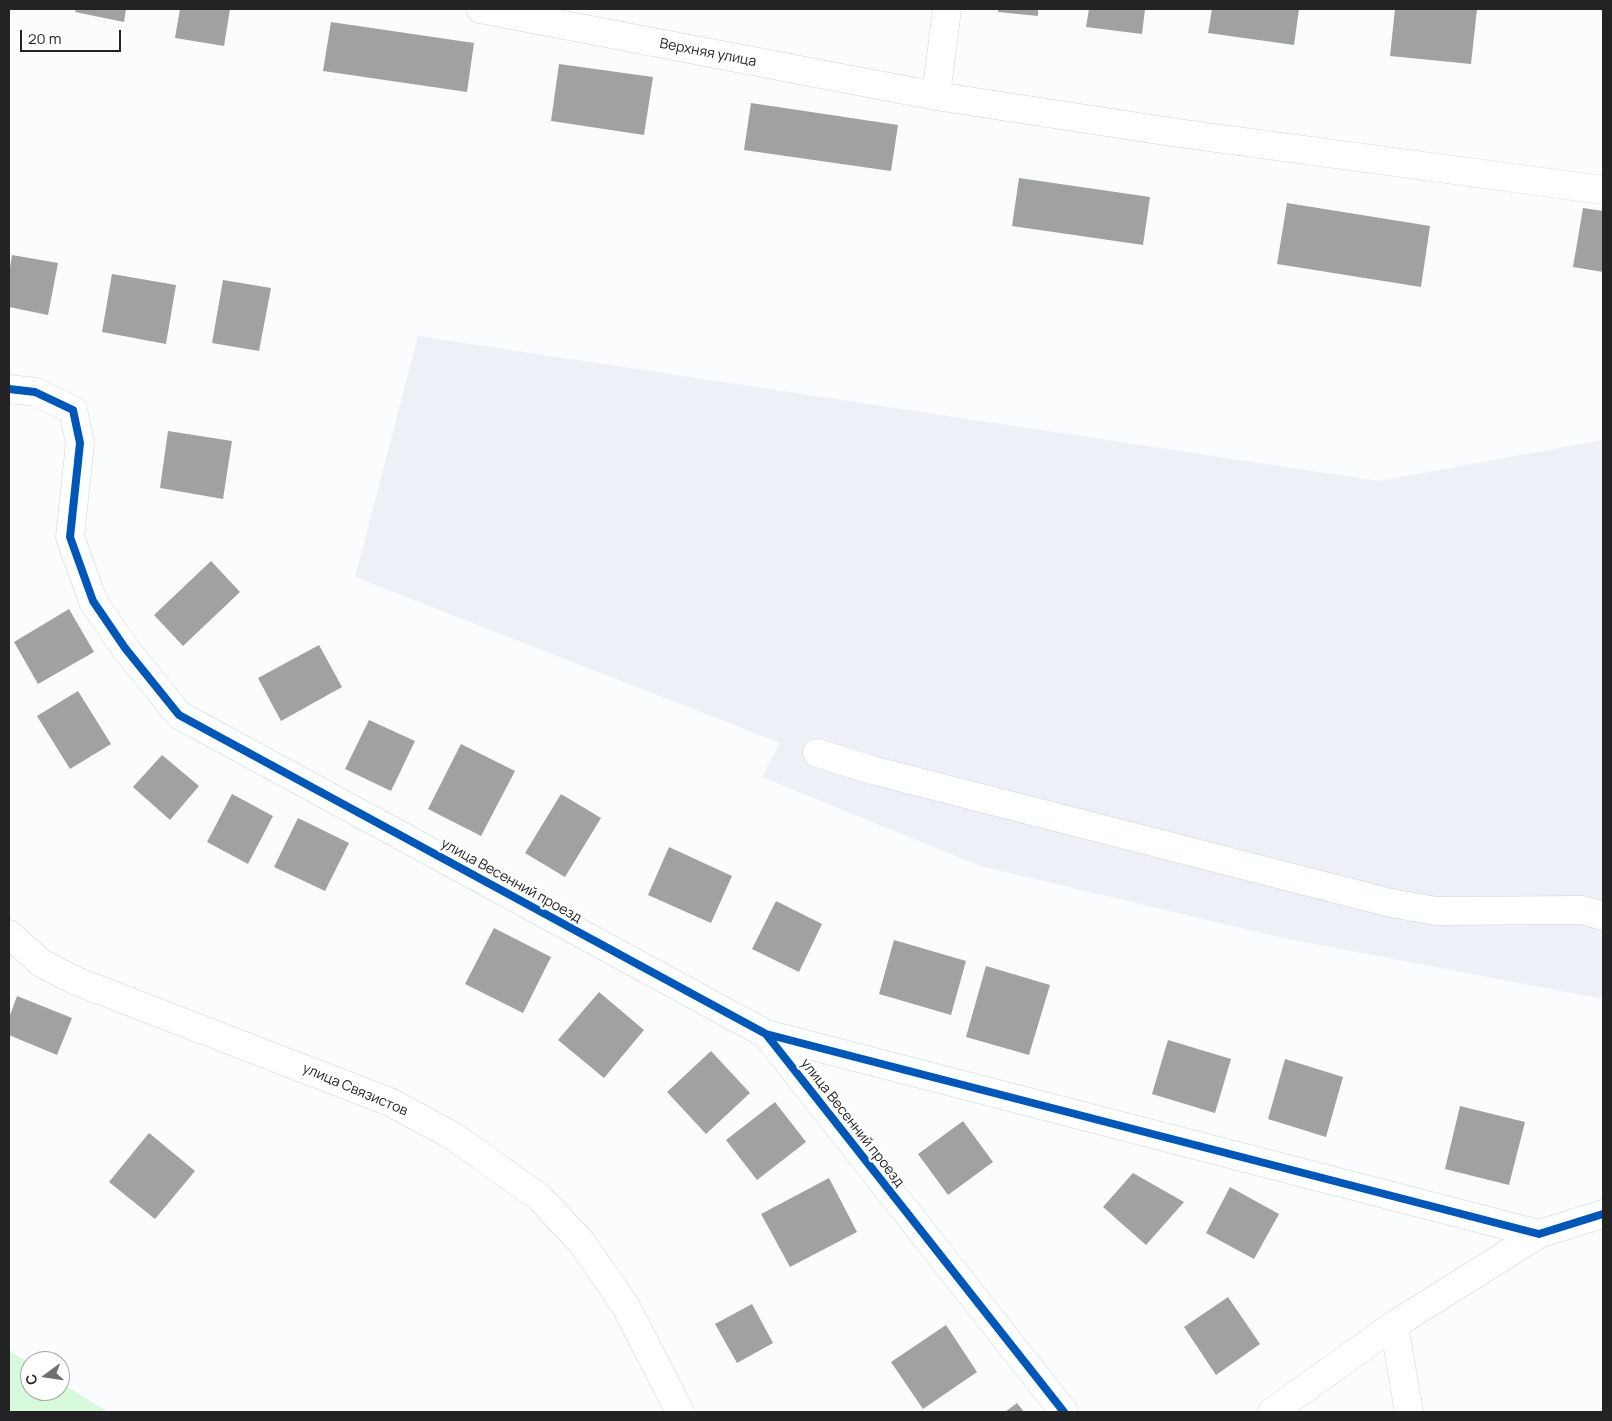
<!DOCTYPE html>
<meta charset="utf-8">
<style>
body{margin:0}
#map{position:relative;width:1612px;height:1421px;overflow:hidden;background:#fbfcfd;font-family:Manrope,sans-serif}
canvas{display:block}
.frame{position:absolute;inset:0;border:10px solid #232325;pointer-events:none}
.north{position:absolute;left:20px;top:1351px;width:50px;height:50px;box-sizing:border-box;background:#fff;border:1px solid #a7a7a8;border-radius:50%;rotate:256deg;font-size:14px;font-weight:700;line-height:20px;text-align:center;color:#232325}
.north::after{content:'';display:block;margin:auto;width:18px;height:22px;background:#6f6f71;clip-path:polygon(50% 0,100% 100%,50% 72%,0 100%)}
.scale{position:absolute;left:20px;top:30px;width:101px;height:22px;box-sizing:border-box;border:2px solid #232325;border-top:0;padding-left:6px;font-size:15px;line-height:18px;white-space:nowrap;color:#232325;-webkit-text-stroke:4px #fff;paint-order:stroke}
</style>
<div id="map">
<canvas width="1612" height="1421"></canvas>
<div class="frame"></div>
<div class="north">С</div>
<div class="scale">20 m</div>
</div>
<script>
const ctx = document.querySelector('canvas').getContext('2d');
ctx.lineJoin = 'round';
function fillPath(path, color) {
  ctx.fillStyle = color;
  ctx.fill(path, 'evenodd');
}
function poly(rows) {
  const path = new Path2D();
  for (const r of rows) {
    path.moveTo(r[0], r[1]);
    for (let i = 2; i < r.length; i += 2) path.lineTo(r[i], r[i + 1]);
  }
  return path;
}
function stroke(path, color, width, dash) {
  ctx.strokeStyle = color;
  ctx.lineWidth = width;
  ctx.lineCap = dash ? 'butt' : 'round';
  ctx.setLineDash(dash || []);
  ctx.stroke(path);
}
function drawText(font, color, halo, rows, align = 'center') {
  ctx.font = font + ' Manrope,sans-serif';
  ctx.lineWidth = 5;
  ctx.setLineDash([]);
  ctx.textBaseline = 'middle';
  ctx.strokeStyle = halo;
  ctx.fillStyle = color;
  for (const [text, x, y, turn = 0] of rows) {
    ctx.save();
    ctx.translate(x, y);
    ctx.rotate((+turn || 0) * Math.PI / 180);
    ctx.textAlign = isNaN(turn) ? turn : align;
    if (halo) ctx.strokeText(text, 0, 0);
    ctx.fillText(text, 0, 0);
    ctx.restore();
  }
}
fillPath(poly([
 [418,336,1379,481,1603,440,1603,999,1283,938,980,866,762,777,780,743,355,577]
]), '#eef0f7');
fillPath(poly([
 [9,1350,30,1364,30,1391,60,1391,60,1382,108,1412,9,1412]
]), '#d8fadc');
fillPath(poly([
 [76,9,126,9,124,22,75,12],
 [180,9,230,9,224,46,175,38],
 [998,9,1038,9,1038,16,998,12],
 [1089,9,1145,9,1142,34,1086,27],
 [1212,9,1299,9,1294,45,1208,33],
 [1395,9,1477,9,1471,64,1390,56],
 [331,22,474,43,467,92,323,71],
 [559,64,653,77,644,135,551,121],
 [751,103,898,125,891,171,744,150],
 [1019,178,1150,197,1143,245,1012,226],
 [1287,203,1430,226,1421,287,1277,264],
 [1583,208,1603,211,1603,272,1573,267],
 [12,255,58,263,48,315,9,307,9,274],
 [112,274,176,285,166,344,102,332],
 [223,280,271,288,259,351,212,343],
 [168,431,232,441,223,499,160,488],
 [211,561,240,592,183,646,154,615],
 [69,609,94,652,38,684,14,642],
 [319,645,342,687,281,721,258,678],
 [78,691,111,744,70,769,37,716],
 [369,720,415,741,391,791,345,769],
 [461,744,515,771,481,836,428,809],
 [162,755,199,786,170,820,133,787],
 [232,794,273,816,248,864,207,842],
 [561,794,601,818,565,877,525,853],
 [298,818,349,843,325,891,274,867],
 [669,847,732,876,711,923,648,895],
 [776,901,822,924,799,972,752,949],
 [494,928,551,957,523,1013,465,984],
 [894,940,966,961,951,1015,879,994],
 [986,966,1050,985,1029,1055,966,1037],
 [599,992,644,1030,604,1078,558,1040],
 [17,996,72,1018,57,1055,9,1035,9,1018],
 [1168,1040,1231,1059,1215,1113,1152,1094],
 [711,1051,750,1093,706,1134,667,1092],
 [1285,1059,1343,1077,1326,1137,1268,1119],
 [775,1102,806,1142,757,1180,726,1140],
 [1460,1106,1525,1122,1509,1185,1445,1169],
 [963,1121,993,1162,948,1195,918,1154],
 [149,1133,195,1171,155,1219,109,1182],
 [1133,1173,1184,1202,1146,1245,1103,1207],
 [829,1178,857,1232,790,1267,761,1214],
 [1230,1187,1279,1214,1254,1259,1206,1233],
 [1228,1297,1260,1344,1216,1375,1184,1327],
 [752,1304,773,1343,737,1363,715,1324],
 [946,1325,977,1372,923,1409,891,1362],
 [1017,1403,1024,1412,1005,1412]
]), '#a2a1a1');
const minor = poly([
 [480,9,936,96],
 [947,9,936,96,1178,133,1603,190],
 [9,389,35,392,73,410,80,443,70,537,93,601,125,648,179,715,766,1034,1064,1412],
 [817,753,872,770,1391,903,1436,911,1582,910,1603,916],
 [9,934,41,963,76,981,390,1102,453,1136,540,1198,582,1243,625,1305,680,1412],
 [766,1034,1539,1234,1603,1214],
 [1394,1325,1409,1412],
 [1272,1412,1394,1325,1539,1234]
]);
stroke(minor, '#d2d3d5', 29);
stroke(minor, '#feffff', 28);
stroke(poly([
 [9,389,35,392,73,410,80,443,70,537,93,601,125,648,179,715,766,1034,1064,1412],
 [766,1034,1539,1234,1603,1214]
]), '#0057b8', 8);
drawText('14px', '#232325', '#fff', [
 ["Верхняя улица",708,53,11],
 ["улица Весенний проезд",511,881,29],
 ["улица Связистов",355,1090,23],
 ["улица Весенний проезд",852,1123,52]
]);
</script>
